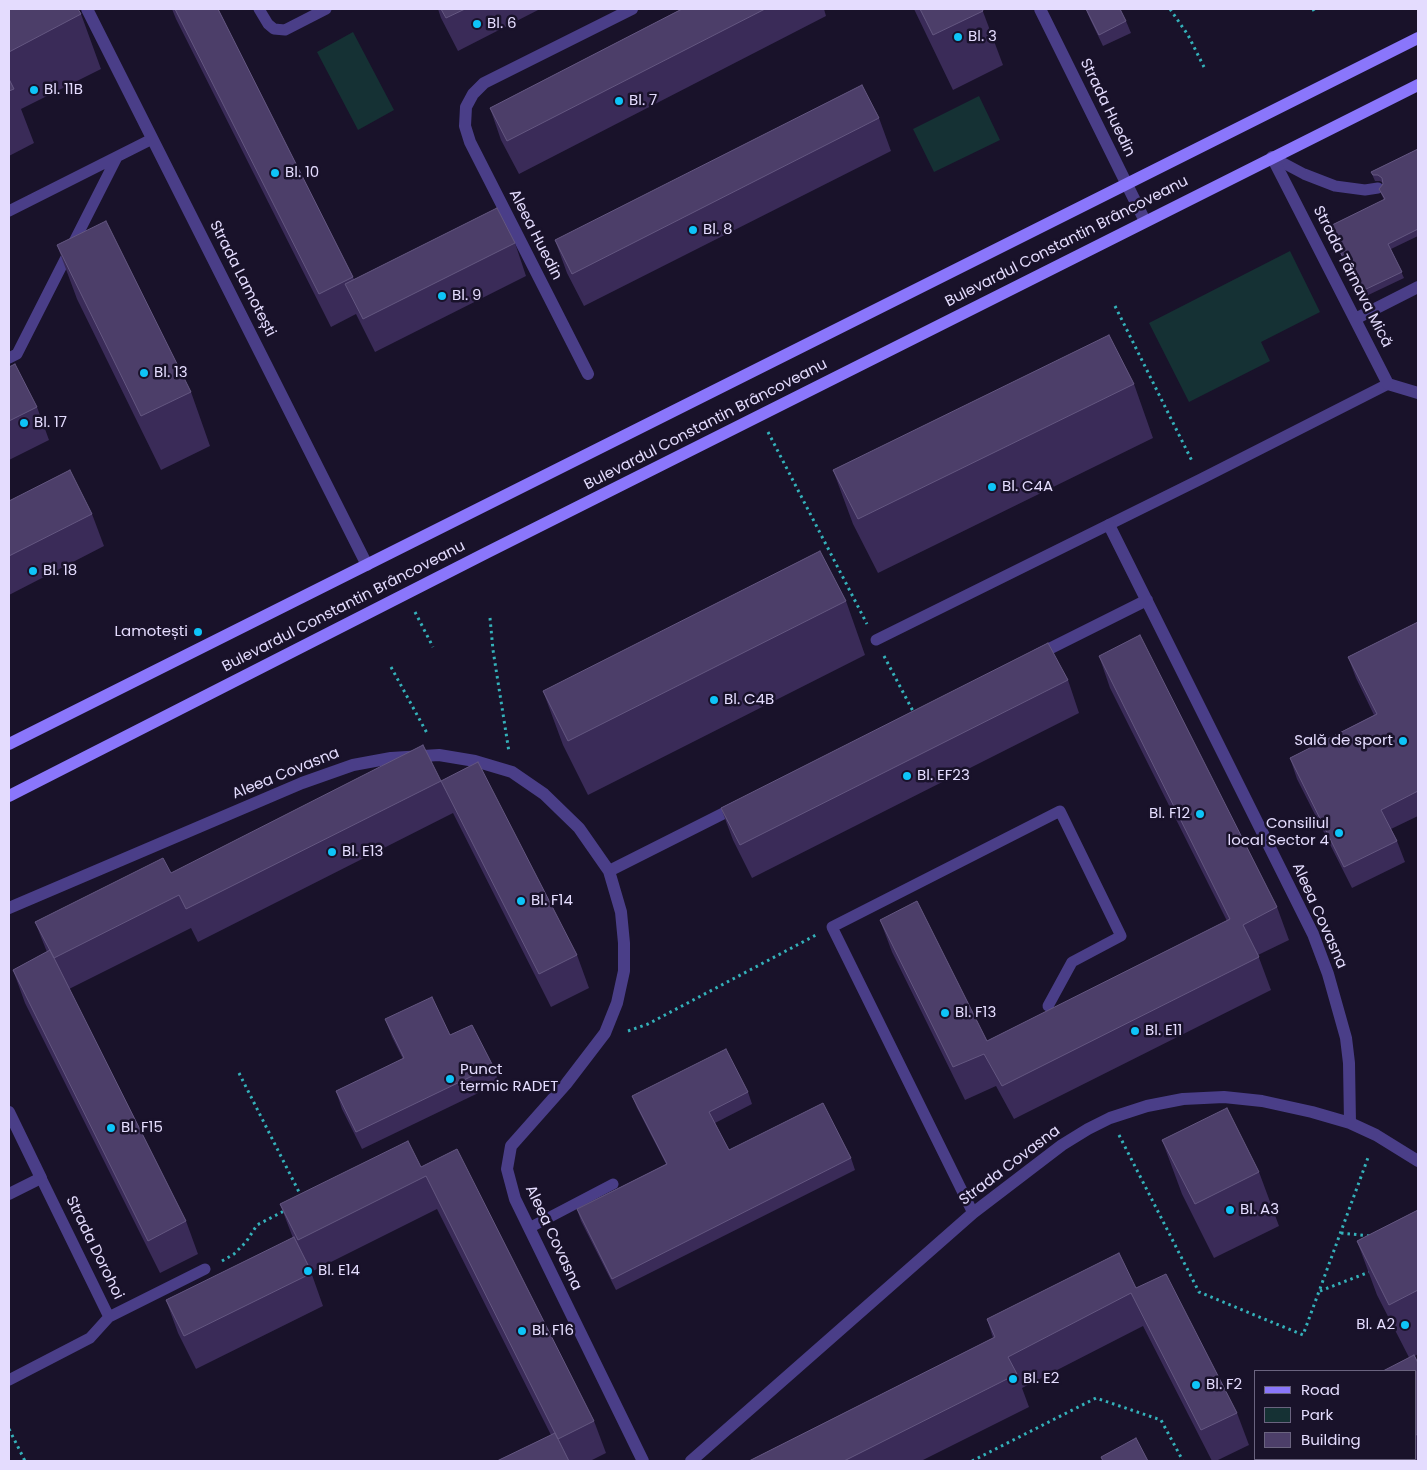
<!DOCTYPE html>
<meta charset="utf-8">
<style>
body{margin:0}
#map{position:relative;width:1427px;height:1470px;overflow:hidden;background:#19122a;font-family:Poppins,sans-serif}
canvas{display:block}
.frame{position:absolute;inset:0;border:10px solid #e4dcfe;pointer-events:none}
.legend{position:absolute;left:1254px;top:1370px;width:162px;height:90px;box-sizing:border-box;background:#19122a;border:1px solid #6a637f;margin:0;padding:6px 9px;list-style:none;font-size:15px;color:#e4dcfe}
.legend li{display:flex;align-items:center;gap:10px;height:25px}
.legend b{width:25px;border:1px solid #6a637f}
</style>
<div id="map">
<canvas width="1427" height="1470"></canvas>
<div class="frame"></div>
<ul class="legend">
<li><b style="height:6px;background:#8a76fb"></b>Road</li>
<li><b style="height:14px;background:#153134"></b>Park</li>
<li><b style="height:14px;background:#4c3e69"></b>Building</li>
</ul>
</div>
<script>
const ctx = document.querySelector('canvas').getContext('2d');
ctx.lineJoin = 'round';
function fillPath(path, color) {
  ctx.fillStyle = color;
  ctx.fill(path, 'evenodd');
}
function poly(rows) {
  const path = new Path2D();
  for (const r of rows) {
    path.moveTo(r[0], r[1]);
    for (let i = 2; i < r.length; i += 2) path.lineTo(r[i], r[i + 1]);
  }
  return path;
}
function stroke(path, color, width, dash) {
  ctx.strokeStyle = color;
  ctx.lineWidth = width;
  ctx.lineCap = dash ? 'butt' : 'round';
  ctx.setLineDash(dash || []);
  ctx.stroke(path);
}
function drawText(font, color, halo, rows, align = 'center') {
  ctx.font = font + ' Poppins,sans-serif';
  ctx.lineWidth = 5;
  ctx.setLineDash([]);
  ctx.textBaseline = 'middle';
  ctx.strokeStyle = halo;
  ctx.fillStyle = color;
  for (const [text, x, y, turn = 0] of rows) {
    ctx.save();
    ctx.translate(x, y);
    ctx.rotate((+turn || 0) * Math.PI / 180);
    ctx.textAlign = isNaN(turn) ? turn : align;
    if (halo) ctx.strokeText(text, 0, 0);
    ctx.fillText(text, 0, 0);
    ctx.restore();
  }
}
fillPath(poly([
 [353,32,394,110,358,130,317,52],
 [979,96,1000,140,934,172,913,129],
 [1290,251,1320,312,1261,342,1270,361,1189,402,1149,323]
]), '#153134');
stroke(poly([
 [1170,9,1188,35,1204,67],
 [1313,9,1314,11],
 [1115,306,1193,463],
 [768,432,867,624],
 [415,612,433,647],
 [490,618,493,650,509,752],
 [884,656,915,715],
 [391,667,428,735],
 [628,1031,648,1024,816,935],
 [239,1073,301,1196],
 [1119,1135,1199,1292,1303,1335,1369,1155],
 [1341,1233,1370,1236],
 [222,1261,234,1254,246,1242,257,1225,286,1210],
 [1320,1291,1372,1271],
 [9,1429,25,1461],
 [972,1461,1096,1398,1161,1420,1183,1461]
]), '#34b1ba', 3, [2.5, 4]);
stroke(poly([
 [259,9,268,24,274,29,285,30,326,9],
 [1272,157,1304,174,1335,186,1365,190,1378,188],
 [9,211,152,139],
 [9,358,17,354,117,157],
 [876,640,1201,479,1388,384],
 [41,1178,109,1317,205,1269],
 [973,1213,832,927,1060,811,1121,936,1072,962,1048,1006],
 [529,1228,613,1184],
 [9,1380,90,1338,109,1317]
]), '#4a3e88', 11);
stroke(poly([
 [87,9,367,565],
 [1040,9,1145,221],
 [1272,157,1388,384,1418,393],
 [1355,319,1418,287],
 [588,374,470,142,465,126,466,107,473,94,484,83,632,9],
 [1109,525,1313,934,1328,974,1346,1038,1349,1063,1350,1123],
 [1037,655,1147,600],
 [609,871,738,806],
 [9,908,302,783,353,765,391,758,439,755,475,761,512,772,544,794,579,828,609,871,621,912,624,943,624,971,617,1003,605,1033,566,1084,511,1146,507,1169,515,1199,643,1461],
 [9,1112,41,1178,9,1194],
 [691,1461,973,1213,1062,1145,1088,1129,1110,1118,1147,1106,1183,1099,1224,1097,1262,1101,1312,1112,1350,1123,1376,1135,1418,1161]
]), '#4a3e88', 12);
stroke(poly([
 [9,744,1418,38],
 [9,796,486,553,1418,85]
]), '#8a76fb', 12);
fillPath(poly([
 [9,9,81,14,101,69,21,109,34,143,9,156],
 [172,9,218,9,354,279,515,243,526,276,375,352,356,314,331,327,176,19],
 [438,9,540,9,458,51,441,18],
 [682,9,824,9,826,16,519,174,501,140,490,108],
 [914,9,982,9,1003,65,953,90],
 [1086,9,1126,21,1131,33,1103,46,1090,19],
 [879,118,891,151,584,306,567,273,555,240],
 [1418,149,1418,236,1391,249,1404,278,1362,298,1328,227,1384,200,1379,189,1383,184,1383,183,1380,181,1375,181,1371,172],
 [57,245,191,392,210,446,161,470,77,299],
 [9,367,37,407,49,440,9,460],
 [1134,384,1153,438,878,573,853,524,833,470],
 [9,501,92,514,104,546,9,595],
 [846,601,865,655,588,795,563,745,543,691],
 [1418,622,1418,816,1391,829,1397,841,1405,862,1352,888,1297,779,1290,758,1374,715,1356,678,1348,657],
 [1099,656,1277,907,1289,940,1258,955,1271,990,1014,1119,996,1086,965,1100,892,952,880,920,987,1041,1227,921,1110,688],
 [1068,680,1079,713,752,878,733,840,721,808],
 [441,781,577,955,589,988,551,1007,453,813,198,942,191,928,69,989,186,1221,198,1254,160,1273,25,1003,13,970,47,952,35,922,171,873],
 [385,1019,450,1035,493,1066,499,1083,362,1149,342,1109,336,1091,403,1059,392,1037],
 [748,1092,752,1104,715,1123,729,1150,851,1158,855,1170,616,1290,581,1221,577,1209,666,1164,637,1108,632,1096],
 [1162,1140,1259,1172,1279,1226,1214,1258,1182,1194],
 [421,1167,594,1421,606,1453,590,1461,497,1461,551,1435,437,1209,311,1272,323,1306,196,1369,178,1333,166,1300,293,1238,280,1204],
 [1418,1210,1418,1354,1415,1356,1418,1363,1418,1461,1380,1461,1378,1459,1416,1459,1416,1371,1377,1295,1357,1241],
 [1136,1288,1237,1413,1249,1445,1216,1461,1212,1461,1143,1326,1022,1388,1029,1407,921,1461,749,1461,993,1338,987,1319]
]), '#3a2b58');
const building = poly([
 [9,9,78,9,81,14,9,52,9,9],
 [175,9,218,9,353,277,319,294,175,9],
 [441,9,465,9,446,18,441,9],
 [682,9,765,9,507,141,490,108,682,9],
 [920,9,982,9,983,11,933,35,920,9],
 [1086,9,1120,9,1126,21,1099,35,1086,9],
 [9,79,14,89,9,91,9,79],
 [862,85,879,118,572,274,555,240,862,85],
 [1418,149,1418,229,1388,244,1402,272,1360,292,1328,227,1385,199,1379,189,1383,184,1382,178,1378,175,1373,175,1371,172,1418,149],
 [497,208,515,243,363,319,345,284,497,208],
 [106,221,191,392,141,416,57,245,106,221],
 [1109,335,1134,384,858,519,833,470,1109,335],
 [15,364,37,407,9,421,9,367,15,364],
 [70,470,92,514,9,556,9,501,70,470],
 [820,551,846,601,568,741,543,691,820,551],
 [1418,622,1418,791,1381,810,1397,841,1344,867,1290,758,1377,714,1348,657,1418,622],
 [1140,635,1277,907,1243,925,1259,957,1002,1086,984,1054,953,1067,880,920,917,901,987,1041,1230,919,1099,656,1140,635],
 [1048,643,1068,680,740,845,721,808,1048,643],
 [423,745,441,781,186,909,179,895,54,958,35,922,163,858,171,873,423,745],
 [478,762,577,955,539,974,441,781,478,762],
 [50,950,186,1221,148,1241,13,970,50,950],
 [432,997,450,1035,472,1025,493,1066,356,1132,336,1091,404,1058,385,1019,432,997],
 [726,1049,748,1092,709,1112,729,1150,823,1103,851,1158,612,1279,577,1209,667,1164,632,1096,726,1049],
 [1227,1108,1259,1172,1195,1204,1162,1140,1227,1108],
 [408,1141,421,1167,457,1149,594,1421,558,1439,426,1176,298,1240,280,1204,408,1141],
 [1418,1210,1418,1290,1389,1305,1357,1241,1418,1210],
 [294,1237,312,1273,184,1336,166,1300,294,1237],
 [1119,1253,1136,1288,1166,1274,1237,1413,1201,1430,1131,1293,1008,1357,1017,1374,844,1461,749,1461,995,1337,987,1319,1119,1253],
 [1414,1355,1418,1363,1418,1434,1416,1435,1416,1371,1383,1371,1414,1355],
 [555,1433,569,1461,497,1461,555,1433],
 [1136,1438,1148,1461,1103,1461,1101,1457,1136,1438]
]);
fillPath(building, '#4c3e69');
stroke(building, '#645781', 1);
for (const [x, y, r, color] of [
 [477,24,5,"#0ec4f8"],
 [958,37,5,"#0ec4f8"],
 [34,90,5,"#0ec4f8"],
 [619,101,5,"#0ec4f8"],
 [275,173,5,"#0ec4f8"],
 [693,230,5,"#0ec4f8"],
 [442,296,5,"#0ec4f8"],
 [144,373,5,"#0ec4f8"],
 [24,423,5,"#0ec4f8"],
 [992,487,5,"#0ec4f8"],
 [33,571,5,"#0ec4f8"],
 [198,632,5,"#0ec4f8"],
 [714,700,5,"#0ec4f8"],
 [1403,741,5,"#0ec4f8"],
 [907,776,5,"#0ec4f8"],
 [1200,814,5,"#0ec4f8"],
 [1339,833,5,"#0ec4f8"],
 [332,852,5,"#0ec4f8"],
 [521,901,5,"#0ec4f8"],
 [945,1013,5,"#0ec4f8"],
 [1135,1031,5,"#0ec4f8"],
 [450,1079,5,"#0ec4f8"],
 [111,1128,5,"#0ec4f8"],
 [1230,1210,5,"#0ec4f8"],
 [308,1271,5,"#0ec4f8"],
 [1405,1325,5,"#0ec4f8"],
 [522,1331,5,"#0ec4f8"],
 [1013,1379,5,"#0ec4f8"],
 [1196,1385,5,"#0ec4f8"]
]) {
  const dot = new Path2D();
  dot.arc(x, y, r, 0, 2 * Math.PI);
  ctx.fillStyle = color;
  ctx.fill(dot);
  stroke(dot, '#19122a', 2);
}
drawText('15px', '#e4dcfe', '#19122a', [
 ["Bl. 6",487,24],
 ["Bl. 3",968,37],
 ["Bl. 11B",44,90],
 ["Bl. 7",629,101],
 ["Bl. 10",285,173],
 ["Bl. 8",703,230],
 ["Bl. 9",452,296],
 ["Bl. 13",154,373],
 ["Bl. 17",34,423],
 ["Bl. C4A",1002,487],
 ["Bl. 18",43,571],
 ["Lamotești",188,632,"right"],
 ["Bl. C4B",724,700],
 ["Sală de sport",1393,741,"right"],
 ["Bl. EF23",917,776],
 ["Bl. F12",1190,814,"right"],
 ["Consiliul",1329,824,"right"],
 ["local Sector 4",1329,841,"right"],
 ["Bl. E13",342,852],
 ["Bl. F14",531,901],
 ["Bl. F13",955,1013],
 ["Bl. E11",1145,1031],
 ["Punct",460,1070],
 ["termic RADET",460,1087],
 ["Bl. F15",121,1128],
 ["Bl. A3",1240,1210],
 ["Bl. E14",318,1271],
 ["Bl. A2",1395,1325,"right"],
 ["Bl. F16",532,1331],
 ["Bl. E2",1023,1379],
 ["Bl. F2",1206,1385]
], 'left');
drawText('15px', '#e4dcfe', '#19122a', [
 ["Strada Huedin",1107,108,64],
 ["Aleea Huedin",535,235,63],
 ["Bulevardul Constantin Brâncoveanu",1067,242,-27],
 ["Strada Târnava Mică",1352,277,63],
 ["Strada Lamotești",242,279,63],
 ["Bulevardul Constantin Brâncoveanu",706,425,-27],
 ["Bulevardul Constantin Brâncoveanu",344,607,-27],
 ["Aleea Covasna",286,774,-22],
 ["Aleea Covasna",1319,916,66],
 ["Strada Covasna",1010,1166,-37],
 ["Aleea Covasna",553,1238,65],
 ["Strada Dorohoi",94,1248,64]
]);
</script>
